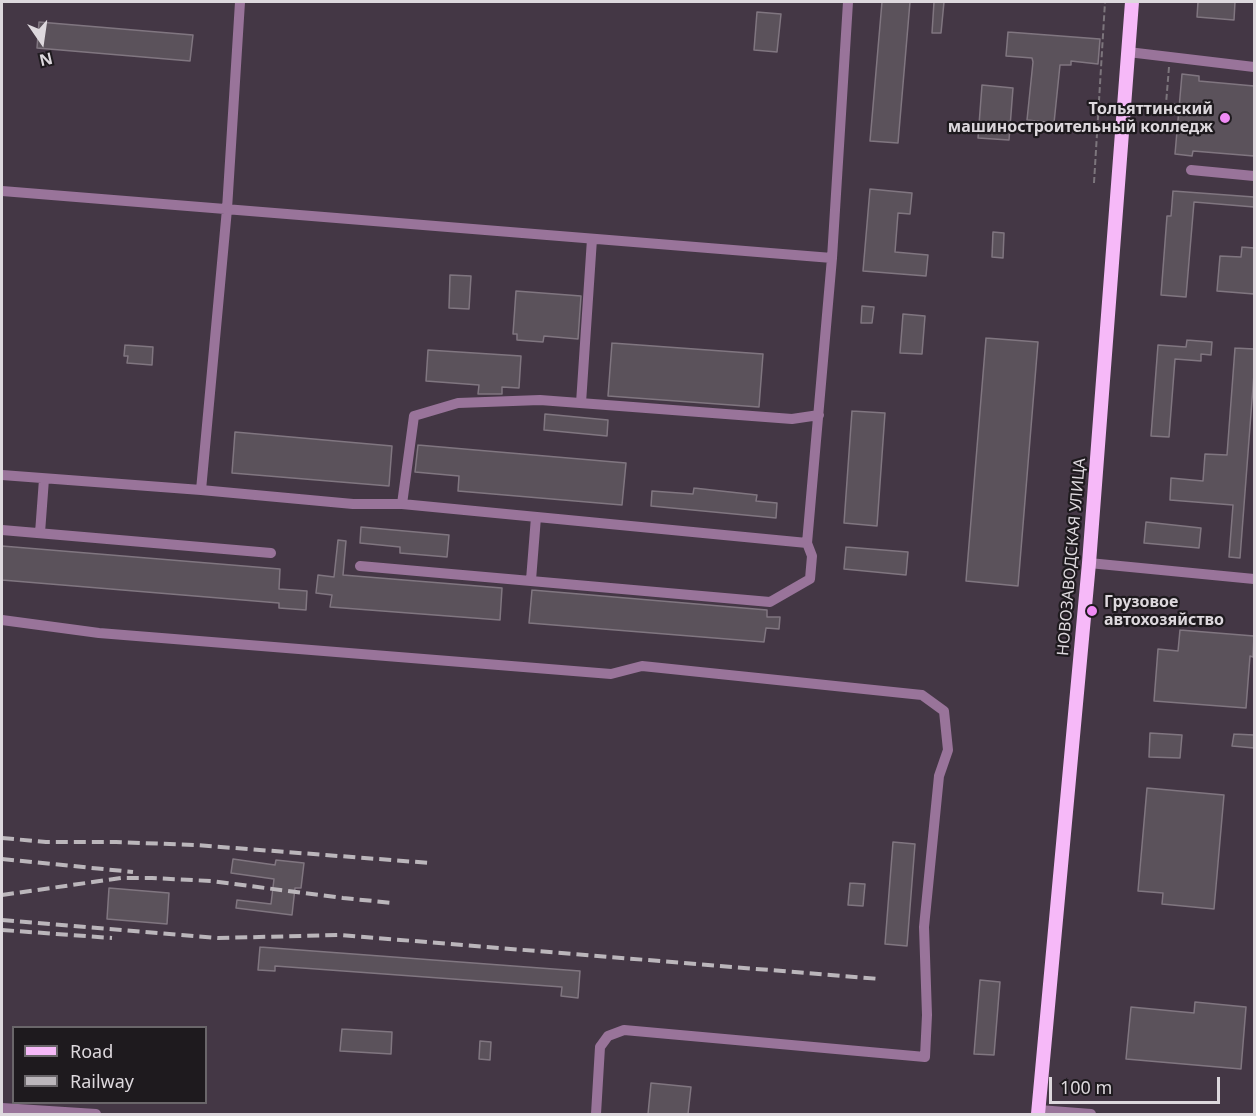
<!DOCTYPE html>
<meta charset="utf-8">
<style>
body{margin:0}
#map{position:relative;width:1256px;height:1116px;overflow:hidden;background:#393139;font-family:"Noto Sans",sans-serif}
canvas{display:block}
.frame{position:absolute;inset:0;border:3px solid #ddd8dd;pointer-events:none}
.legend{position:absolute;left:12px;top:1026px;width:195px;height:78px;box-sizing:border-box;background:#1e1a1e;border:2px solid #6a666a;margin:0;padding:8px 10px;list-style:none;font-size:18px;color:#ddd8dd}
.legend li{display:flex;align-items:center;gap:12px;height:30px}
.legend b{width:30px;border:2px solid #6a666a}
.north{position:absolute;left:12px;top:12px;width:60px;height:60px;-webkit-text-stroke:4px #1e1a1e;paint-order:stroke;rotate:167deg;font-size:16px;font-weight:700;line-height:24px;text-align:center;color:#ddd8dd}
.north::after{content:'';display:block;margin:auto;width:21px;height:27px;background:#ddd8dd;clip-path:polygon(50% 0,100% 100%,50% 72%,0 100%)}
.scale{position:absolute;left:1049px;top:1077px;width:171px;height:27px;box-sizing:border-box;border:3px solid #ddd8dd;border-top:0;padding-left:8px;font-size:18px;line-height:21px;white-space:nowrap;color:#ddd8dd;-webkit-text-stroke:4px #1e1a1e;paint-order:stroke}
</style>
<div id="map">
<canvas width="1256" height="1116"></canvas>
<div class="frame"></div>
<ul class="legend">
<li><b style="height:8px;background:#f6b9f8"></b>Road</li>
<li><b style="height:8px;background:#bbb6bb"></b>Railway</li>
</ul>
<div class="north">N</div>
<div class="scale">100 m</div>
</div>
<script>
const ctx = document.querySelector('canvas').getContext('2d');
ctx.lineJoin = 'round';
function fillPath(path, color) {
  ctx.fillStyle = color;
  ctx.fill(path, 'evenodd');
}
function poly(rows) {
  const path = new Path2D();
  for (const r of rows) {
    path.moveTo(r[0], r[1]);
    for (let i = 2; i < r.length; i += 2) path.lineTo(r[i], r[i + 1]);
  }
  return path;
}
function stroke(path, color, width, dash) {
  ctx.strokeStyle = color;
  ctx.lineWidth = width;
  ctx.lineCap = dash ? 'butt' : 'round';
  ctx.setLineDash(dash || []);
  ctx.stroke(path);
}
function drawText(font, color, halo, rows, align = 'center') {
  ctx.font = font + ' "Noto Sans",sans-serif';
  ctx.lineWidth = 4.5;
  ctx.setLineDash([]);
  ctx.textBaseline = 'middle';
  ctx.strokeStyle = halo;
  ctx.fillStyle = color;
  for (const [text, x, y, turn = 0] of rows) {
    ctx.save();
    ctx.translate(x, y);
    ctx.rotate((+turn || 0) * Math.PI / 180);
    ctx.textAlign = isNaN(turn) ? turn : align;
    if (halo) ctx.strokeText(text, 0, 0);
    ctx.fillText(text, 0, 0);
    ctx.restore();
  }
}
fillPath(poly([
 [2,2,1131,2,1038,1114,2,1114],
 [14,1028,206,1028,206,1102,14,1102],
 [1136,2,1254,2,1254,575,1092,561],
 [1092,565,1254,580,1254,1114,1114,1114,1042,1108]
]), '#443745');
const building = poly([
 [882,2,910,2,898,143,870,141,882,2],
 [934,2,944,2,941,33,932,33,934,2],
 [1198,2,1235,2,1234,20,1197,17,1198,2],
 [757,12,781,14,777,52,754,50,757,12],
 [39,22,193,35,190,61,37,48,39,22],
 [1008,32,1100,39,1098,64,1071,61,1071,65,1060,65,1054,123,1027,120,1033,62,1032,58,1006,56,1008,32],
 [1182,74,1199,76,1199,81,1254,86,1254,156,1193,151,1192,156,1175,154,1182,74],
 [982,85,1013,88,1009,140,978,138,982,85],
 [870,189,912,193,910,214,898,213,895,252,928,255,926,276,863,271,870,189],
 [1173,191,1254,197,1254,207,1194,202,1186,297,1161,295,1167,216,1171,216,1173,191],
 [993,232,1004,233,1003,258,992,257,993,232],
 [1242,247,1254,248,1254,294,1217,291,1220,256,1241,257,1242,247],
 [450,275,471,276,469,309,449,308,450,275],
 [516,291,581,296,578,339,544,336,543,342,517,340,517,334,513,334,516,291],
 [862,306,874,307,872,323,861,323,862,306],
 [903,314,925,316,922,354,900,353,903,314],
 [986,338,1038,342,1018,586,966,581,986,338],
 [1187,340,1212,342,1211,355,1201,354,1201,361,1175,359,1169,437,1151,436,1158,345,1186,347,1187,340],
 [612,343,763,354,759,407,608,396,612,343],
 [125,345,153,347,152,365,127,363,128,356,124,356,125,345],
 [1235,348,1254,349,1254,374,1240,558,1229,557,1233,505,1170,500,1171,478,1203,481,1205,454,1227,455,1235,348],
 [428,350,521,356,519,388,502,387,502,394,478,394,479,385,426,381,428,350],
 [852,411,885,413,877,526,844,523,852,411],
 [545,414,608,420,607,436,544,430,545,414],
 [235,432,392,446,389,486,232,473,235,432],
 [418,445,626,463,622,505,458,491,459,476,415,472,418,445],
 [694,488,757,495,756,501,777,503,776,518,651,506,652,491,693,494,694,488],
 [1146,522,1201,528,1199,548,1144,543,1146,522],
 [361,527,449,535,447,557,400,553,400,547,360,543,361,527],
 [338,540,346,541,343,575,502,588,500,620,330,607,332,595,316,593,318,575,334,577,338,540],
 [2,546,280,569,279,589,307,591,306,610,279,608,279,603,2,580,2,546],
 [846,547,908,552,906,575,844,569,846,547],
 [532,590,767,610,767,617,780,617,779,629,766,628,764,642,529,623,532,590],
 [1180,630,1254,636,1253,657,1250,656,1246,708,1154,701,1158,649,1178,651,1180,630],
 [1150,733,1182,735,1180,758,1149,757,1150,733],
 [1234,734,1254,735,1254,748,1232,746,1234,734],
 [1147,788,1224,795,1214,909,1162,904,1163,893,1138,891,1147,788],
 [893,842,915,844,907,946,885,944,893,842],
 [233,859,275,865,276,860,304,863,301,888,295,888,292,915,236,908,237,900,271,904,274,879,231,873,233,859],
 [850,883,865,884,863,906,848,905,850,883],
 [109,888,169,893,167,924,107,919,109,888],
 [260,947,580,971,578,998,561,996,562,987,275,966,275,971,258,970,260,947],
 [980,980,1000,982,994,1055,974,1054,980,980],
 [1195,1002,1246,1007,1241,1069,1126,1059,1131,1007,1194,1013,1195,1002],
 [342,1029,392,1032,391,1054,340,1051,342,1029],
 [480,1041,491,1042,490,1060,479,1059,480,1041],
 [651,1083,691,1087,688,1114,648,1114,651,1083]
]);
fillPath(building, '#5b525b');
stroke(building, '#807680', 1.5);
stroke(poly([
 [1169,67,1166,104,1179,105],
 [1094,183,1105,2]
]), '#7c757c', 2, [6, 3]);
stroke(poly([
 [1128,52,1254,67],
 [1191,170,1254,176],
 [2,191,832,258],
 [581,403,592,239],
 [2,475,201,490,353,504,402,504,807,543,832,258,848,2],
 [201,490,227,209,240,2],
 [402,504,414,416,458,403,540,400,792,419,819,415],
 [2,530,271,553],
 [40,533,44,479],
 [1089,563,1254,579],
 [360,566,770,602,810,579,812,556,807,543],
 [531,580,536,517],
 [2,620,99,633,611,674,642,666,922,695,944,711,948,750,939,776,924,927,927,1015,925,1057,624,1030,608,1036,600,1047,596,1114],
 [2,1108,96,1114],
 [1039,1110,1091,1114]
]), '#99749a', 10);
stroke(poly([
 [1038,1114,1089,563,1132,2]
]), '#f6b9f8', 14);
stroke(poly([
 [2,838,46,842,116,842,195,845,430,863],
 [2,859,133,872],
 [2,895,121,878,152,878,211,881,343,898,393,903],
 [2,920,218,938,340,935,880,979],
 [2,930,112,938]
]), '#bbb6bb', 4, [12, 6]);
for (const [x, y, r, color] of [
 [1225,118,6,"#f08bf5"],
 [1092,611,6,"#f08bf5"]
]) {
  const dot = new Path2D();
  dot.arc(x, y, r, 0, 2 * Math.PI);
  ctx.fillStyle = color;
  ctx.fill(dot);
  stroke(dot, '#1e1a1e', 2);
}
drawText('bold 16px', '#ddd8dd', '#1e1a1e', [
 ["Тольяттинский",1213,109],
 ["машиностроительный колледж",1213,127],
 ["Грузовое",1104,602,"left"],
 ["автохозяйство",1104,620,"left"]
], 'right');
drawText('16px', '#ddd8dd', '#1e1a1e', [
 ["НОВОЗАВОДСКАЯ УЛИЦА",1072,557,-85]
]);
</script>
